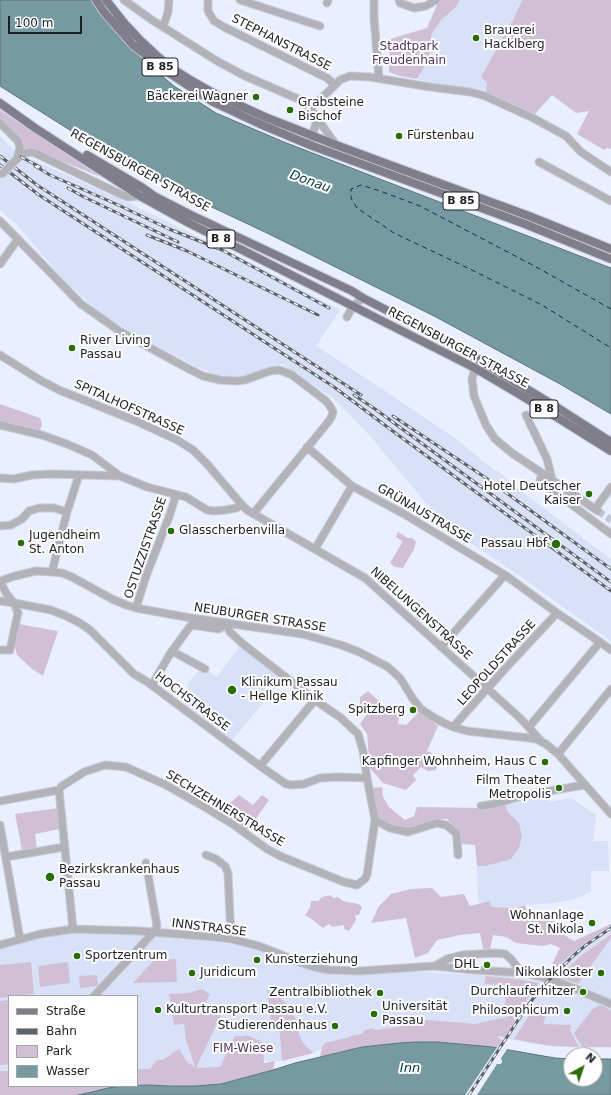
<!DOCTYPE html>
<meta charset="utf-8">
<style>
body{margin:0}
#map{position:relative;width:611px;height:1095px;overflow:hidden;background:#e9efff;font-family:"DejaVu Sans",sans-serif}
canvas{display:block}
.legend{position:absolute;left:8px;top:995px;width:130px;height:92px;box-sizing:border-box;background:#fdfdfd;border:1px solid #a3a5a7;margin:0;padding:5px 7px;list-style:none;font-size:12px;color:#1d2025}
.legend li{display:flex;align-items:center;gap:8px;height:20px}
.legend b{width:20px;border:1px solid #a3a5a7}
.north{position:absolute;left:563px;top:1047px;width:40px;height:40px;box-sizing:border-box;background:#fdfdfd;border:1px solid #a3a5a7;border-radius:50%;rotate:40deg;font-size:11px;font-weight:700;line-height:16px;text-align:center;color:#1d2025}
.north::after{content:'';display:block;margin:auto;width:14px;height:18px;background:#286d06;clip-path:polygon(50% 0,100% 100%,50% 72%,0 100%)}
.scale{position:absolute;left:8px;top:16px;width:74px;height:18px;box-sizing:border-box;border:2px solid #1d2025;border-top:0;padding-left:5px;font-size:12px;line-height:14px;white-space:nowrap;color:#1d2025;-webkit-text-stroke:3px #fdfdfd;paint-order:stroke}
</style>
<div id="map">
<canvas width="611" height="1095"></canvas>
<ul class="legend">
<li><b style="height:5px;background:#807e8b"></b>Straße</li>
<li><b style="height:5px;background:#5e626b"></b>Bahn</li>
<li><b style="height:11px;background:#d1c0d5"></b>Park</li>
<li><b style="height:11px;background:#7699a2"></b>Wasser</li>
</ul>
<div class="north">N</div>
<div class="scale">100 m</div>
</div>
<script>
const ctx = document.querySelector('canvas').getContext('2d');
ctx.lineJoin = 'round';
function fillPath(path, color) {
  ctx.fillStyle = color;
  ctx.fill(path, 'evenodd');
}
function poly(rows) {
  const path = new Path2D();
  for (const r of rows) {
    path.moveTo(r[0], r[1]);
    for (let i = 2; i < r.length; i += 2) path.lineTo(r[i], r[i + 1]);
  }
  return path;
}
function stroke(path, color, width, dash) {
  ctx.strokeStyle = color;
  ctx.lineWidth = width;
  ctx.lineCap = dash ? 'butt' : 'round';
  ctx.setLineDash(dash || []);
  ctx.stroke(path);
}
function drawText(font, color, halo, rows, align = 'center') {
  ctx.font = font + ' "DejaVu Sans",sans-serif';
  ctx.lineWidth = 4;
  ctx.setLineDash([]);
  ctx.textBaseline = 'middle';
  ctx.strokeStyle = halo;
  ctx.fillStyle = color;
  for (const [text, x, y, turn = 0] of rows) {
    ctx.save();
    ctx.translate(x, y);
    ctx.rotate((+turn || 0) * Math.PI / 180);
    ctx.textAlign = isNaN(turn) ? turn : align;
    if (halo) ctx.strokeText(text, 0, 0);
    ctx.fillText(text, 0, 0);
    ctx.restore();
  }
}
fillPath(poly([
 [460,0,522,0,513,20,487,83,486,92,461,87,436,84,417,79,429,59,432,33,441,20,455,8],
 [0,136,16,152,131,204,246,260,340,310,316,346,375,384,459,441,495,471,497,470,521,491,611,559,611,641,514,572,453,531,420,496,370,436,335,400,282,364,244,378,218,375,195,366,178,357,139,337,99,312,64,280,17,225,0,210],
 [242,643,285,676,230,743,183,709,195,694,186,686,201,667,217,677],
 [547,794,549,802,571,798,596,815,593,841,608,841,609,871,591,871,591,892,575,899,555,903,525,905,517,908,490,907,490,901,480,903,478,899,477,866,486,866,519,823,508,812,505,804,527,798],
 [611,926,611,934,582,955,560,975,555,970,568,957,585,943],
 [62,930,139,931,155,936,181,938,181,940,185,940,185,938,231,944,244,942,329,970,413,968,420,972,520,977,555,985,562,988,578,984,611,938,611,1048,565,1047,546,1046,492,1036,365,1041,320,1049,313,1053,282,1061,263,1061,137,1079,137,996,9,996,9,1074,0,1074,0,945]
]), '#d8e1f7');
fillPath(poly([
 [439,0,460,0,455,8,441,20,432,33,429,59,417,79,400,76,389,72,390,39,427,28],
 [522,0,611,0,611,149,607,148,604,150,577,134,589,111,576,113,552,95,535,114,486,92,487,83,481,77,513,20],
 [0,110,101,177,37,151,25,150,19,140,0,120],
 [0,404,40,418,42,424,40,430,0,421],
 [398,532,408,538,412,538,416,542,414,549,403,568,395,567,390,563,402,543,401,543,402,541,396,537],
 [18,624,58,631,43,676,32,669,17,655,15,647],
 [368,691,386,708,401,706,398,724,406,725,420,711,438,726,427,751,432,753,431,756,440,759,436,770,428,771,421,767,413,775,416,780,406,790,383,783,370,768,367,734,360,724,367,714,360,708,360,697],
 [382,787,383,797,389,807,405,820,414,816,417,807,481,808,505,804,508,812,519,823,522,836,519,848,511,859,486,866,477,866,475,845,460,844,458,830,447,819,437,819,409,829,391,825,378,818,372,788],
 [239,795,253,805,262,795,269,800,248,830,226,816,231,807,230,803],
 [58,808,60,829,35,834,37,848,22,850,15,814],
 [432,888,441,897,464,894,470,906,490,901,491,907,517,908,525,905,530,919,539,918,544,911,558,911,552,928,574,941,611,924,611,926,585,943,568,957,555,970,552,964,560,948,551,944,542,946,516,943,506,937,493,935,490,950,483,949,480,933,460,935,437,940,428,953,415,958,406,918,371,923,379,906,391,894,411,889],
 [330,895,334,898,338,897,343,901,358,904,362,907,359,915,355,915,356,920,349,931,344,929,344,925,332,927,329,924,323,928,313,920,305,915,310,908,311,901,318,901,322,897],
 [611,934,611,938,578,984,558,977,582,955],
 [176,959,177,982,133,983,154,960],
 [31,962,34,994,0,998,0,965],
 [68,962,70,983,40,987,38,966],
 [97,975,98,986,80,988,79,976],
 [486,976,517,979,539,983,522,1007,496,1011,498,1008,505,1005,507,985,484,984],
 [202,989,210,994,205,1004,222,1013,196,1068,220,1067,235,1036,245,1036,247,1035,262,1042,264,1063,275,1061,273,1070,221,1084,195,1086,137,1085,137,1069,150,1069,157,1060,163,1060,179,1049,187,1062,195,1067,186,1040,184,1024,174,1025,169,994,189,993],
 [267,990,277,995,288,1005,294,1014,300,1038,305,1045,313,1053,282,1061,279,1022,271,1022],
 [9,1000,9,1064,0,1065,0,1001],
 [601,1005,611,1010,611,1047,582,1047,574,1033,592,1010,598,1006],
 [516,1013,519,1014,505,1037,497,1036,503,1041,499,1048,438,1042,399,1043,362,1047,320,1057,322,1047,325,1043,341,1039,347,1038,351,1036,362,1034,365,1030,373,1028,375,1030,409,1025,410,1021,417,1022,428,1020,475,1024,507,1017],
 [540,1014,546,1017,543,1024,571,1025,570,1031,579,1047,553,1046,533,1043,514,1039,529,1016,534,1016],
 [0,1071,9,1071,9,1086,125,1086,91,1091,78,1095,0,1095]
]), '#d1c0d5');
const water = poly([
 [0,0,91,0,102,17,136,54,174,86,216,113,284,142,398,186,611,268,611,414,560,384,434,316,269,234,180,192,81,137,3,88,0,86,0,0],
 [416,1042,438,1042,492,1047,555,1058,571,1059,571,1079,595,1079,595,1059,611,1059,611,1095,78,1095,108,1088,123,1086,148,1085,169,1086,195,1086,221,1084,273,1070,295,1063,362,1047,399,1043,416,1042]
]);
fillPath(water, '#7699a2');
stroke(water, '#5b757c', 1);
fillPath(poly([
 [498,1046,508,1048,501,1058,502,1061,502,1063,500,1064,497,1064,477,1095,465,1095]
]), '#e9efff');
stroke(poly([
 [611,309,538,268,420,206,380,191,361,185,351,189,351,198,357,208,394,233,474,271,542,305,611,348]
]), '#003843', 1, [5, 4]);
stroke(poly([
 [598,511,611,520]
]), '#c0c6d3', 7, [7, 3.5]);
const minor = poly([
 [124,0,152,20,217,61,243,75,296,98,303,102,310,108,336,145],
 [208,0,208,11,214,21,224,27,327,78,335,85],
 [240,0,320,26],
 [374,0,374,18,379,78],
 [399,0,400,3,414,8,426,6,436,0],
 [327,3,328,0],
 [163,26,165,21,168,12,169,0],
 [310,108,328,92,340,80,350,76,370,77,430,87,470,92,485,96,533,118,566,136,581,152,611,172],
 [0,123,18,141,20,148,17,159],
 [310,145,317,119],
 [17,159,23,154,26,153,31,152,37,154,120,194,128,197,140,196],
 [539,162,611,201],
 [0,221,81,304,121,332,187,368,203,376,220,380,237,381,245,380,270,371,279,370,285,372,292,375,326,401,330,406,333,412,332,416,329,421,253,514],
 [0,264,18,239],
 [347,317,353,306,363,298],
 [0,355,40,380,59,390,136,421,177,440,193,450,207,464,242,505,247,510,365,578,521,719,541,741],
 [475,368,472,379,474,396,486,425,495,439,512,453,598,511],
 [526,415,547,459,552,479],
 [0,425,42,435,67,444,92,455,120,476,147,487,186,497,207,510,214,511,226,510,236,508,242,505],
 [307,447,352,486,404,514,505,575,557,613,600,642,611,650],
 [542,473,540,481,611,534],
 [0,478,14,479,32,475,51,474,120,476],
 [595,509,611,487],
 [0,526,11,525,22,519,29,511,39,508,54,508,67,512],
 [315,549,352,486],
 [52,572,67,512,79,475],
 [0,581,15,576,36,571,52,572,62,573,72,577,112,599,126,605,136,608,191,618,302,634,341,645,359,652,388,667,400,678,413,699,421,709,433,717,444,723,453,727,467,731,529,738,536,739,546,744,558,754,611,814],
 [0,581,6,593,14,603,18,613,10,650,0,650],
 [0,601,14,603,51,610,66,616,80,623,90,630,134,674,146,681,260,766,286,784,292,785,304,784,320,778,338,777,367,778],
 [136,608,146,576,169,517,176,495],
 [441,647,505,575],
 [172,651,205,669],
 [453,727,503,671,557,613],
 [529,727,600,642],
 [558,754,611,689],
 [260,766,315,700],
 [59,790,73,929],
 [0,801,59,790,62,786,84,772,105,765,126,767,166,785,203,806,234,825,267,849,280,856,344,882,357,885,365,879,367,875,375,820,367,778,363,751,358,734,341,718,315,700,243,644,230,632,226,624,219,629,191,625,170,654,152,685],
 [481,806,495,804,521,796,584,785],
 [375,820,390,828,408,832,437,823,446,825,456,833,457,839,458,855],
 [0,825,20,939],
 [206,855,216,859,221,863,225,866,228,873,231,939],
 [6,857,64,847],
 [0,945,40,934,73,929,139,931,215,937,231,939,259,946,299,962,314,967,329,970,361,971,433,966,474,970,524,973,551,979,581,991],
 [437,966,438,964,447,959,462,955,495,953,505,954,511,959,517,967,518,972],
 [585,993,611,1004],
 [94,996,154,932,157,926,146,863]
]);
const major = poly([
 [96,0,104,12,133,45,166,71,213,102,260,124,310,145,525,224,611,259],
 [106,0,125,24,141,41,156,55,170,67,192,81,217,95,265,117,336,145,390,165,529,216,611,249],
 [0,103,35,128,140,196,187,222,475,368,534,403,611,451],
 [87,155,143,188,154,196,189,214,352,291,363,298,456,346,558,408,611,442]
]);
stroke(minor, '#c4cad8', 9);
stroke(major, '#c4cad8', 10);
stroke(minor, '#b3b2b9', 7);
stroke(major, '#807e8b', 8);
const rail = poly([
 [0,156,37,185,361,395],
 [21,157,40,167],
 [0,165,39,195,334,387,394,432,611,591],
 [35,166,50,175,116,204,169,229,222,250,329,308],
 [68,188,82,196,178,242],
 [147,235,187,251,318,315],
 [354,395,375,409,611,582],
 [393,416,486,478,611,569],
 [469,1095,526,1008,542,987,573,956,586,945,611,928]
]);
stroke(rail, '#5e626b', 3);
stroke(rail, '#fdfdfd', 1.5, [4.5]);
const minorBridge = poly([
 [2,174,17,159]
]);
stroke(minorBridge, '#c4cad8', 9, []);
stroke(minorBridge, '#b3b2b9', 7);
for (const [x, y, r, color] of [
 [476,38,4,"#286d06"],
 [256,97,4,"#286d06"],
 [290,110,4,"#286d06"],
 [399,136,4,"#286d06"],
 [72,348,4,"#286d06"],
 [589,494,4,"#286d06"],
 [171,531,4,"#286d06"],
 [21,543,4,"#286d06"],
 [556,544,5,"#286d06"],
 [232,690,5,"#286d06"],
 [413,710,4,"#286d06"],
 [545,762,4,"#286d06"],
 [559,788,4,"#286d06"],
 [50,877,5,"#286d06"],
 [592,923,4,"#286d06"],
 [77,956,4,"#286d06"],
 [257,960,4,"#286d06"],
 [487,965,4,"#286d06"],
 [192,973,4,"#286d06"],
 [601,973,4,"#286d06"],
 [583,992,4,"#286d06"],
 [380,993,4,"#286d06"],
 [158,1010,4,"#286d06"],
 [567,1011,4,"#286d06"],
 [374,1014,4,"#286d06"],
 [335,1026,4,"#286d06"]
]) {
  const dot = new Path2D();
  dot.arc(x, y, r, 0, 2 * Math.PI);
  ctx.fillStyle = color;
  ctx.fill(dot);
  stroke(dot, '#fdfdfd', 1.5);
}
for (const [x, y, w] of [
 [160,67,36],
 [461,201,36],
 [221,239,28],
 [544,409,28]
]) {
  const box = new Path2D();
  box.roundRect(x - w / 2, y - 9, w, 18, 3);
  ctx.fillStyle = '#fdfdfd';
  ctx.fill(box);
  stroke(box, '#1d2025', 1);
}
drawText('bold 11px', '#1d2025', null, [
 ["B 85",160,67],
 ["B 85",461,201],
 ["B 8",221,239],
 ["B 8",544,409]
]);
drawText('12px', '#1d2025', '#fdfdfd', [
 ["Brauerei",484,31],
 ["Hacklberg",484,45],
 ["Bäckerei Wagner",248,97,"right"],
 ["Grabsteine",298,103],
 ["Bischof",298,117],
 ["Fürstenbau",407,136],
 ["River Living",80,341],
 ["Passau",80,355],
 ["Hotel Deutscher",581,487,"right"],
 ["Kaiser",581,501,"right"],
 ["Glasscherbenvilla",179,531],
 ["Jugendheim",29,536],
 ["St. Anton",29,550],
 ["Passau Hbf",547,544,"right"],
 ["Klinikum Passau",241,683],
 ["- Hellge Klinik",241,697],
 ["Spitzberg",405,710,"right"],
 ["Kapfinger Wohnheim, Haus C",537,762,"right"],
 ["Film Theater",551,781,"right"],
 ["Metropolis",551,795,"right"],
 ["Bezirkskrankenhaus",59,870],
 ["Passau",59,884],
 ["Wohnanlage",584,916,"right"],
 ["St. Nikola",584,930,"right"],
 ["Sportzentrum",85,956],
 ["Kunsterziehung",265,960],
 ["DHL",479,965,"right"],
 ["Juridicum",200,973],
 ["Nikolakloster",593,973,"right"],
 ["Durchlauferhitzer",575,992,"right"],
 ["Zentralbibliothek",372,993,"right"],
 ["Universität",382,1007],
 ["Passau",382,1021],
 ["Kulturtransport Passau e.V.",166,1010],
 ["Philosophicum",559,1011,"right"],
 ["Studierendenhaus",327,1026,"right"]
], 'left');
drawText('12px', '#1d2025', '#fdfdfd', [
 ["STEPHANSTRASSE",281,43,27],
 ["REGENSBURGER STRASSE",140,171,29],
 ["REGENSBURGER STRASSE",458,348,28],
 ["SPITALHOFSTRASSE",129,408,24],
 ["GRÜNAUSTRASSE",424,514,30],
 ["OSTUZZISTRASSE",146,548,-71],
 ["NIBELUNGENSTRASSE",421,614,42],
 ["NEUBURGER STRASSE",260,618,9],
 ["LEOPOLDSTRASSE",497,663,-48],
 ["HOCHSTRASSE",192,702,37],
 ["SECHZEHNERSTRASSE",225,809,31],
 ["INNSTRASSE",209,928,7]
]);
drawText('12px', '#54375b', '#fdfdfd', [
 ["Stadtpark",409,47],
 ["Freudenhain",409,61],
 ["FIM-Wiese",243,1049]
]);
drawText('italic 13px', '#003843', '#fdfdfd', [
 ["Donau",310,182,20],
 ["Inn",410,1069]
]);
</script>
